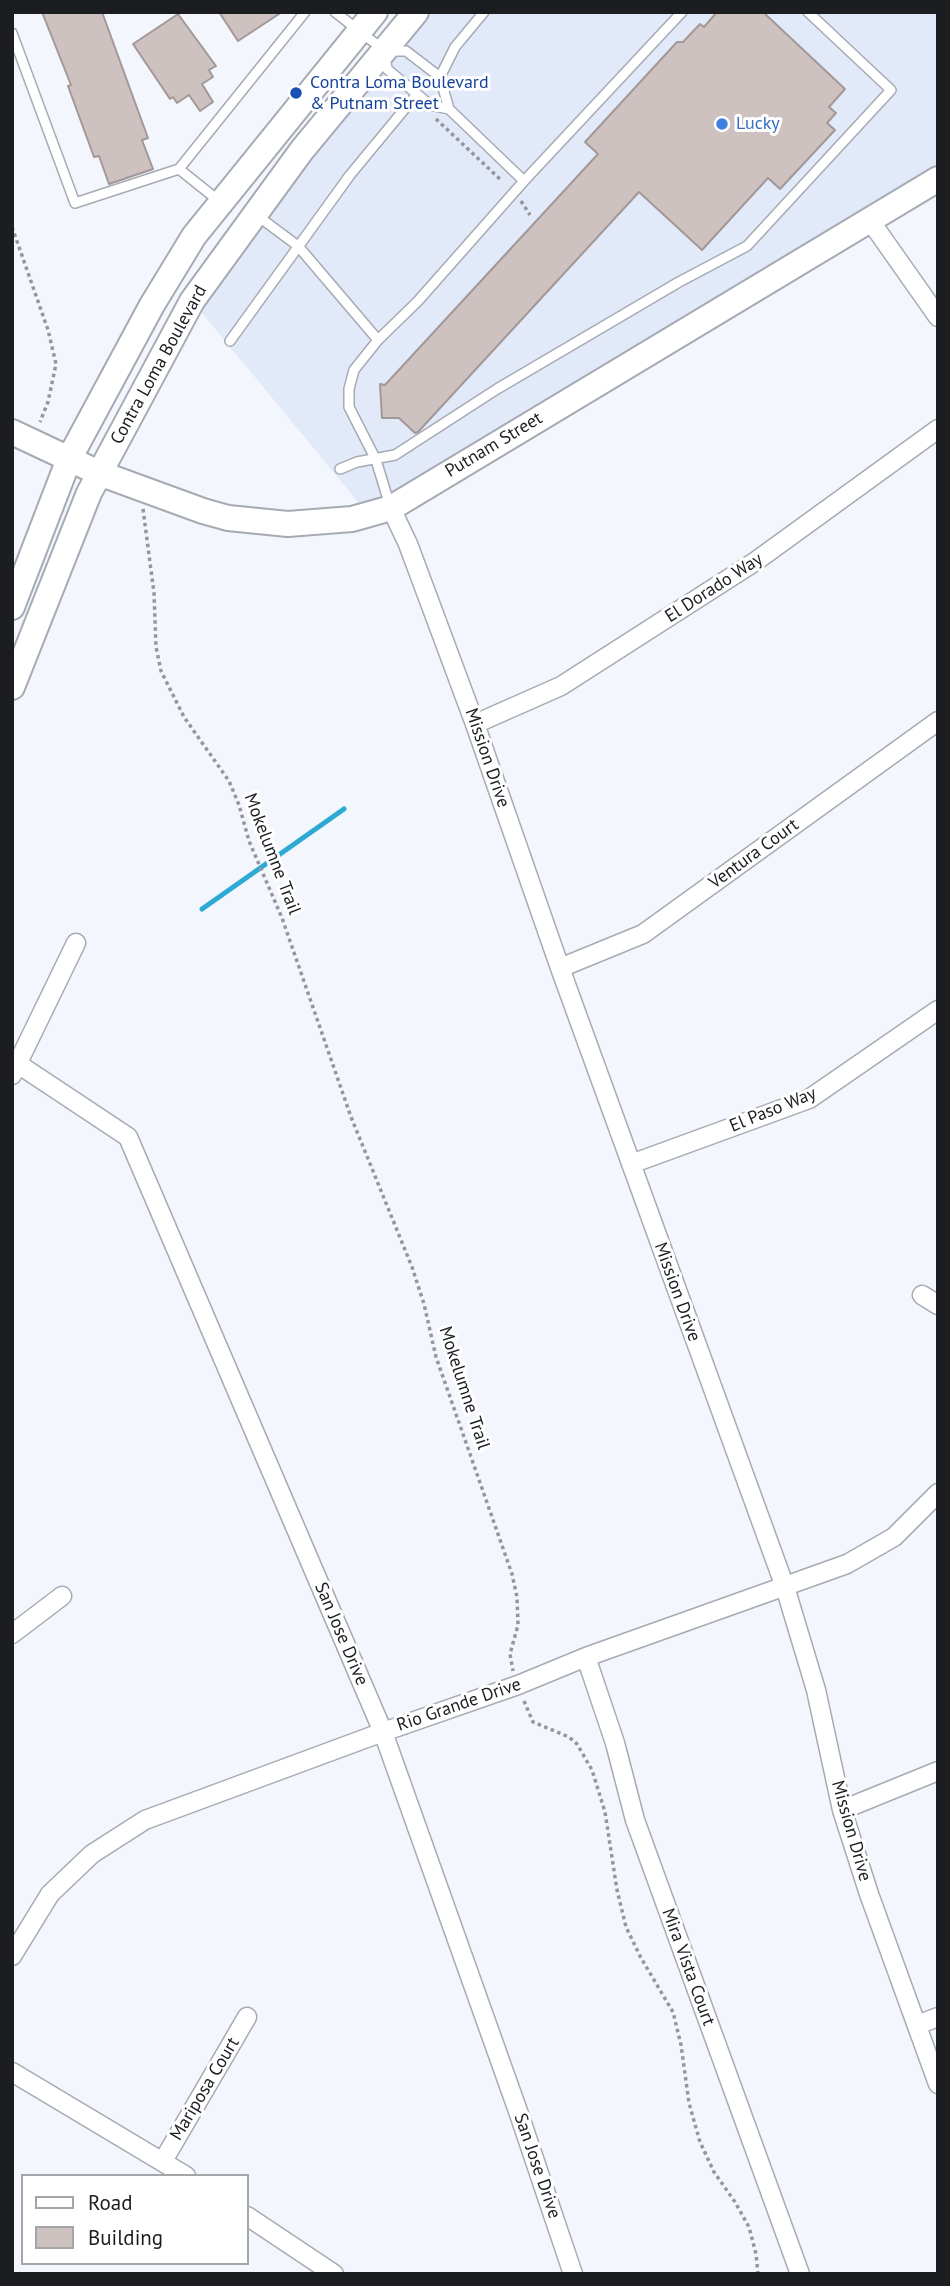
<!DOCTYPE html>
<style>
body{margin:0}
#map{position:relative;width:950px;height:2286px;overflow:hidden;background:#f3f6fd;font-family:"PT Sans",sans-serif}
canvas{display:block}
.frame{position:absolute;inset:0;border:14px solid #1c1d20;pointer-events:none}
.legend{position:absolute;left:21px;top:2174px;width:228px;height:91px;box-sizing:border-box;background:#fff;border:2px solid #a4a5a6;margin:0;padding:9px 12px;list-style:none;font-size:21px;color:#1c1d20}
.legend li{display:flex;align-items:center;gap:14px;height:35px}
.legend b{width:35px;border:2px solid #a4a5a6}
</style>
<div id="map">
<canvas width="950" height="2286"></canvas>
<div class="frame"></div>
<ul class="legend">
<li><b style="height:9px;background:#fff"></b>Road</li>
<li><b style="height:19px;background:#cec2c1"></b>Building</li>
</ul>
</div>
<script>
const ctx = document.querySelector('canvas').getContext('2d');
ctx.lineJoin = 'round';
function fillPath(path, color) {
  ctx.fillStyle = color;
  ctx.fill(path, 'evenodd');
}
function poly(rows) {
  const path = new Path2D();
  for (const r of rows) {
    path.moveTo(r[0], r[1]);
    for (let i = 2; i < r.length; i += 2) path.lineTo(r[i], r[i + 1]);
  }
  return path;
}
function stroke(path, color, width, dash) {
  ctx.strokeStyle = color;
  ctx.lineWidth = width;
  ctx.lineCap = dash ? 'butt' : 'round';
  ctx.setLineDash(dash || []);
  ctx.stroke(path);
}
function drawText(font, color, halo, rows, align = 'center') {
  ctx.font = font + ' "PT Sans",sans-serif';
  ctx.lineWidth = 6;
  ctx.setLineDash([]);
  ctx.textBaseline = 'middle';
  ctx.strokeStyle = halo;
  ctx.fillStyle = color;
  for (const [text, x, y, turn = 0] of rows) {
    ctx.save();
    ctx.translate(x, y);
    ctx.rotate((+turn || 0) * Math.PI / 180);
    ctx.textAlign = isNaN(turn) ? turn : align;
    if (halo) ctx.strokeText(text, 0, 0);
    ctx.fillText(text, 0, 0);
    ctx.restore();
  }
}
fillPath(poly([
 [416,12,938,12,938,179,368,514,192,301]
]), '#e2e9f9');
stroke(poly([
 [202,909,344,809]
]), '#2daad3', 5);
const building = poly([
 [42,12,102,12,148,138,142,140,153,169,109,184,99,156,94,157,68,86,71,85,42,12],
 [219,12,282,12,238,41,219,12],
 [717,12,763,12,845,89,829,107,836,113,827,123,835,130,780,189,768,178,702,250,639,192,418,432,415,433,399,418,382,418,380,384,385,385,598,154,585,142,677,42,683,42,700,24,704,27,717,12],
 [178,14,216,66,209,70,213,77,202,84,213,102,200,111,189,95,177,103,173,97,170,99,133,44,178,14]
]);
fillPath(building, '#cec2c1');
stroke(building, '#a29897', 2);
const lane = poly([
 [335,12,385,51,406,51,440,77,449,109,430,105,387,69,385,55],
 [12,33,75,203,179,169,305,12],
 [440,77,455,47,484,12],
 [449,109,524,181],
 [179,169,219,201],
 [255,214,298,246,378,340],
 [230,341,350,175,417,94],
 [340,469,357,462,395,455,497,389,679,282,747,246,891,90,808,12],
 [390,506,376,460,349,407,349,389,354,370,378,340,418,301,524,181,682,12]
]);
const street = poly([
 [869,219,938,317],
 [391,508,408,544,475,724,560,968,785,1587,816,1690,842,1810,869,1894,938,2084],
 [475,724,561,686,756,561,938,429],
 [560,968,643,934,938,721],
 [12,1060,128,1137,383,1732,519,2114,573,2274],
 [12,1075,76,943],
 [631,1164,809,1099,938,1010],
 [922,1295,938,1305],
 [12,1634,62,1596],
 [586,1657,615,1743,635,1820,800,2274],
 [842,1810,938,1771],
 [12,1956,50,1894,92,1854,145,1820,383,1732,518,1685,586,1657,847,1564,894,1537,938,1493],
 [917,2025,938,2017],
 [12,2072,186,2176],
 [163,2161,247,2017],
 [247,2216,334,2274]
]);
const secondary = poly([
 [12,432,99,473,203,511,228,518,288,524,352,519,391,508,938,179],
 [12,607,69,459,152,305,194,236,375,12],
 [12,687,89,493,192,301,302,150,416,12]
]);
stroke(lane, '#a6aab3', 12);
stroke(street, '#a6aab3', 21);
stroke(secondary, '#a6aab3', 28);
stroke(poly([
 [436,119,502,181],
 [521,201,530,215],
 [12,227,48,330,56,364,48,402,40,422],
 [143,509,154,593,156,647,161,671,184,717,229,781,239,805,249,841,282,918,351,1117,412,1267,424,1304,436,1357,512,1574,517,1597,518,1625,510,1654,513,1671],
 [524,1701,533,1722,569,1737,577,1744,592,1770,605,1812,617,1890,626,1927,641,1958,673,2012,681,2045,689,2103,700,2142,714,2172,735,2202,749,2227,756,2254,758,2274]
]), '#94969b', 3.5, [3.5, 3.5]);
stroke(lane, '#fff', 9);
stroke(street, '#fff', 18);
stroke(secondary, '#fff', 24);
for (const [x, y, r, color] of [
 [296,93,7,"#1a4fb4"],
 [722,124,7,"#3f7fe0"]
]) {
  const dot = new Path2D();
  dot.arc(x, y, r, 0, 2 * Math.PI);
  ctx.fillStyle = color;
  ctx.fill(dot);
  stroke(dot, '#fff', 2.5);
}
drawText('18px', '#164399', '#fff', [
 ["Contra Loma Boulevard",310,83],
 ["& Putnam Street",310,104]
], 'left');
drawText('18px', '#366cbe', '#fff', [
 ["Lucky",736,124]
], 'left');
drawText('18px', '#1c1d20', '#fff', [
 ["Contra Loma Boulevard",159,365,-61],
 ["Putnam Street",494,445,-31],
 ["El Dorado Way",714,588,-33],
 ["Mission Drive",487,758,71],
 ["Mokelumne Trail",272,854,69],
 ["Ventura Court",754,854,-36],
 ["El Paso Way",773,1110,-22],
 ["Mission Drive",677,1292,70],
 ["Mokelumne Trail",464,1388,72],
 ["San Jose Drive",341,1634,67],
 ["Rio Grande Drive",459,1705,-19],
 ["Mission Drive",851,1831,74],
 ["Mira Vista Court",688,1967,70],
 ["Mariposa Court",205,2089,-59],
 ["San Jose Drive",537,2166,71]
]);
</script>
